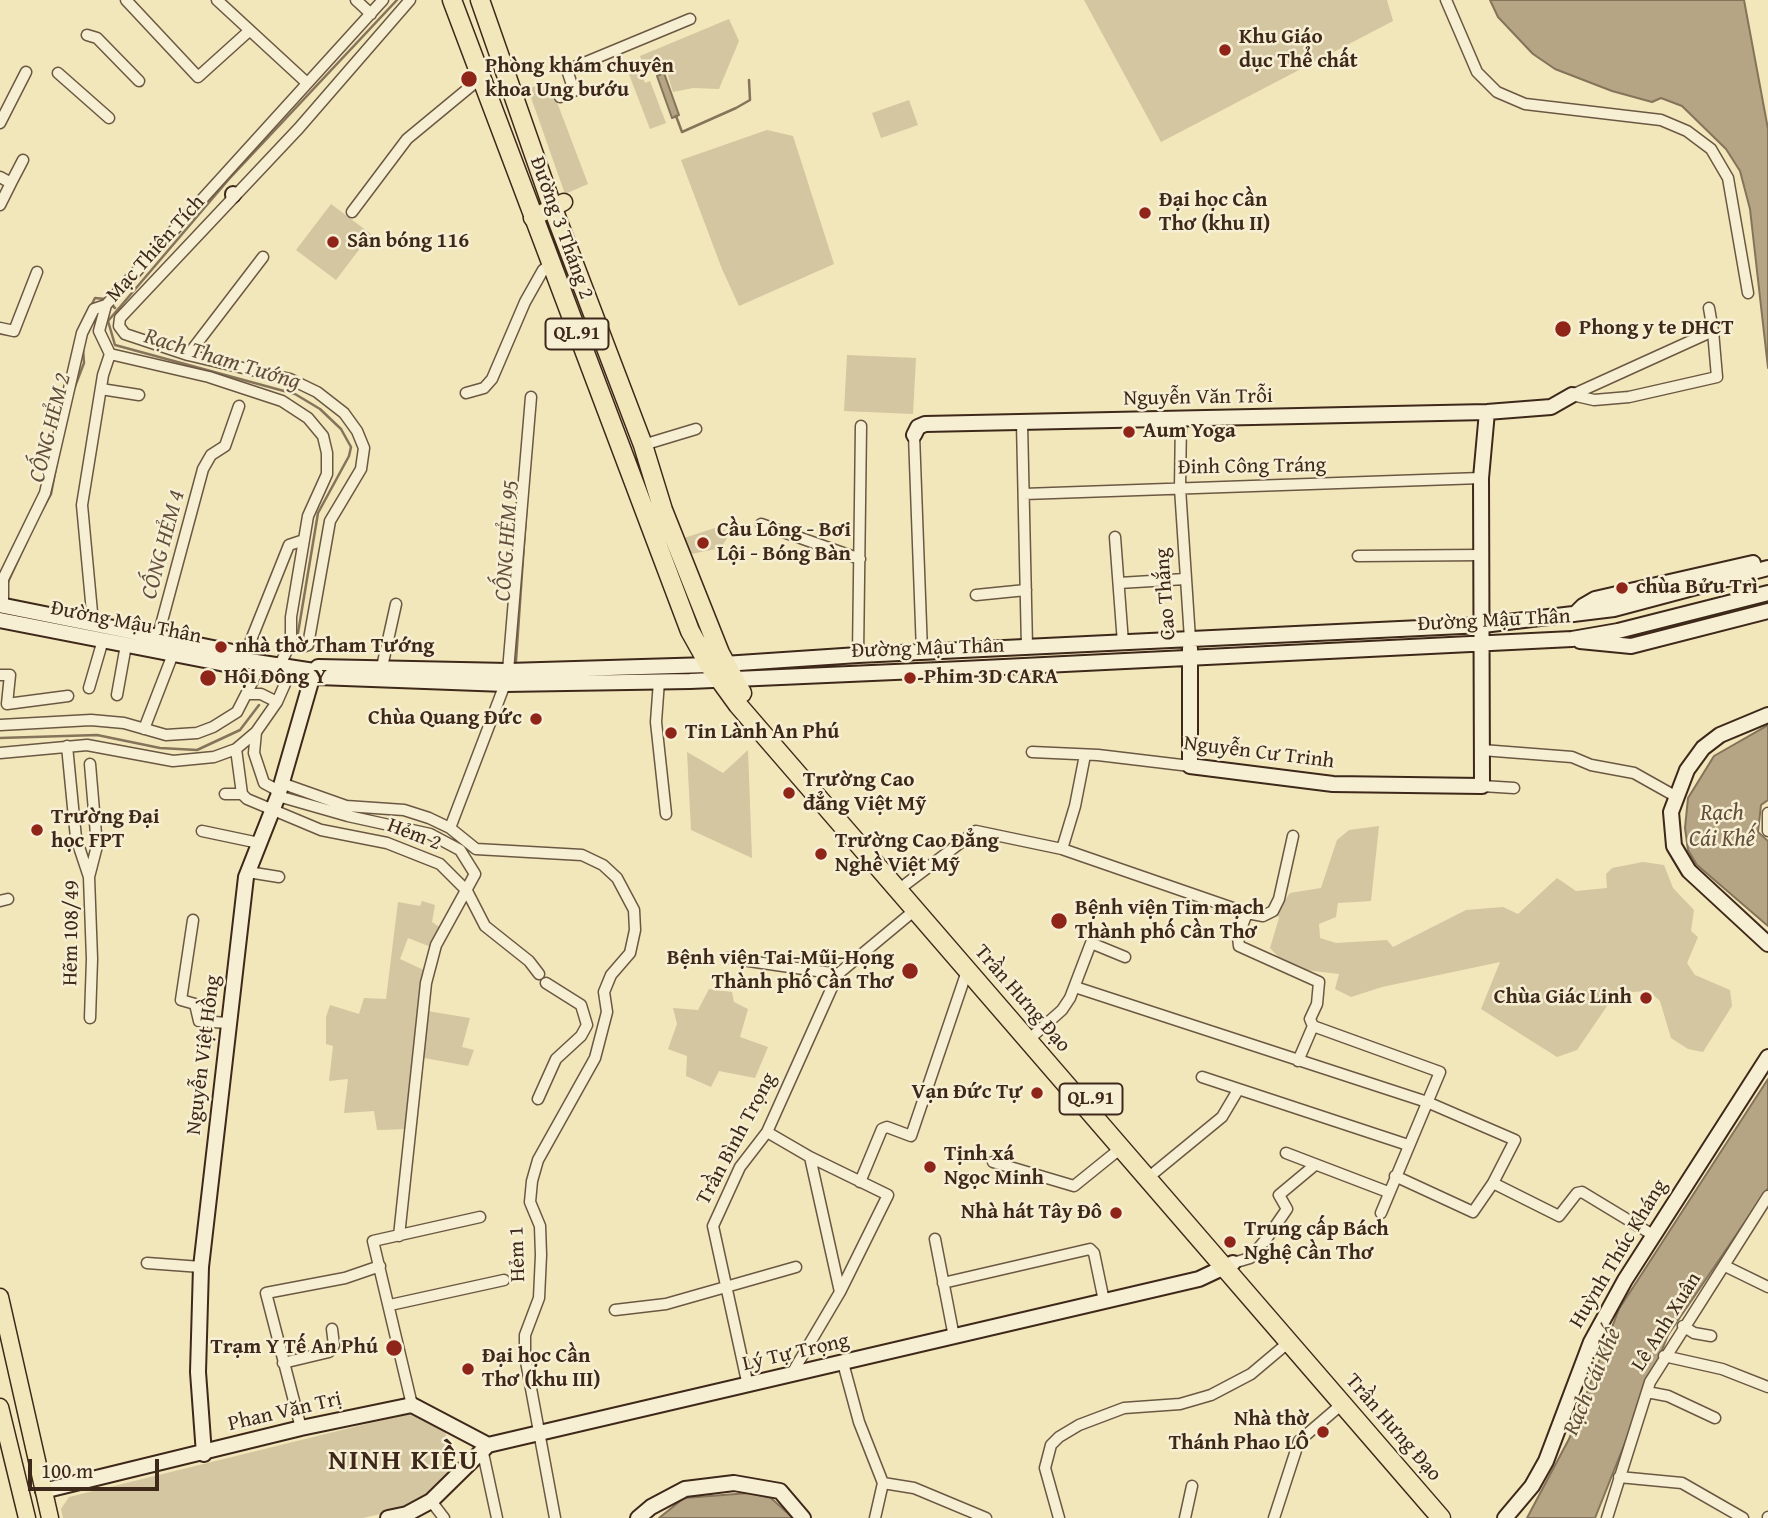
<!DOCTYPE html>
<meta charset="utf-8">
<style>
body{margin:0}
#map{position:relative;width:1768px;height:1518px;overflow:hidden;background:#f2e6bb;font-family:"Gentium Book Plus",serif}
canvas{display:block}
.scale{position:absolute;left:28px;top:1459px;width:131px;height:32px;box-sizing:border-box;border:4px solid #3e281a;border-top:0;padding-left:9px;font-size:21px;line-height:24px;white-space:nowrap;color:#3e281a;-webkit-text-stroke:5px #f7efd3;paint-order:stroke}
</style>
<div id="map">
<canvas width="1768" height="1518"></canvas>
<div class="scale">100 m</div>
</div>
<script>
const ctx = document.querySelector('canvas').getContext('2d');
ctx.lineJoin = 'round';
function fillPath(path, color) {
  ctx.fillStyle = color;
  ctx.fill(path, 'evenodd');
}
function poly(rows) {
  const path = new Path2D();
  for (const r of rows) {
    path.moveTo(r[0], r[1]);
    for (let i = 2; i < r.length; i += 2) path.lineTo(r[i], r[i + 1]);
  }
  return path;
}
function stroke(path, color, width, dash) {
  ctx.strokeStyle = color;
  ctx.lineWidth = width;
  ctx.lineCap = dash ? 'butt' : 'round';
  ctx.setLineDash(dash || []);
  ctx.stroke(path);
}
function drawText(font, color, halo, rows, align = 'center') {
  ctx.font = font + ' "Gentium Book Plus",serif';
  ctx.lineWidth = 5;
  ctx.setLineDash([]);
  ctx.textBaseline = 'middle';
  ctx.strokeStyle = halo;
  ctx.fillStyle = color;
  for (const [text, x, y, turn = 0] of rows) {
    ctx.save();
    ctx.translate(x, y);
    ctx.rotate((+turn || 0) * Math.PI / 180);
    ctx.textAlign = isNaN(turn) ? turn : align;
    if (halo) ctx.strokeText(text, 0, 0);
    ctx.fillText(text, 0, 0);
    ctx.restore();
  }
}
fillPath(poly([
 [1084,0,1387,0,1393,21,1161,142],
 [729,19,739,41,719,89,693,88,673,92,665,66,646,74,640,56],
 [636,60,645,83,650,81,666,123,650,129,625,64],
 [549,81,588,184,565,194,528,89],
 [909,100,918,125,881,138,872,113],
 [767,130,793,136,834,264,739,306,722,269,681,160],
 [331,204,371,234,336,280,296,250],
 [847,355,916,358,913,414,844,411],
 [718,527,730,533,721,548,686,555,681,539],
 [748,750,752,858,691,830,687,752,723,773],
 [1379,826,1371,901,1338,903,1336,917,1319,924,1320,938,1336,943,1387,940,1393,947,1466,910,1503,907,1518,914,1557,878,1576,891,1607,888,1606,874,1612,868,1643,862,1664,865,1673,888,1694,910,1691,931,1698,937,1687,963,1695,975,1730,990,1732,1006,1703,1052,1688,1049,1671,1038,1660,1001,1649,991,1616,993,1577,1050,1557,1057,1481,1009,1500,962,1382,987,1351,997,1335,989,1339,974,1289,968,1270,948,1279,918,1276,912,1290,893,1321,888,1337,840,1349,830],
 [422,901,435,905,432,922,441,928,431,947,408,938,400,959,426,971,421,1010,470,1018,462,1047,474,1050,468,1066,419,1057,408,1129,377,1130,374,1111,344,1113,348,1079,329,1081,333,1046,326,1044,326,1017,330,1005,359,1014,364,998,386,999,398,902,420,906],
 [709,989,732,992,734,1002,748,1009,740,1037,768,1047,755,1078,719,1071,711,1087,686,1076,687,1056,668,1049,677,1024,673,1008,698,1010],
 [411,1413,445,1432,453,1459,448,1478,418,1505,363,1518,63,1518,61,1509,69,1497]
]), '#d3c6a0');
const water = poly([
 [1490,0,1744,0,1768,129,1768,368,1750,209,1740,171,1726,149,1682,106,1661,98,1652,102,1612,91,1555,69,1533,54,1498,17,1490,0],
 [664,73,679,115,672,118,657,76,664,73],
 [1768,725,1768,800,1761,805,1758,832,1768,841,1768,926,1697,865,1688,850,1685,828,1688,798,1714,756,1768,725],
 [1768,1079,1768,1188,1668,1335,1595,1518,1527,1518,1569,1439,1619,1309,1768,1079],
 [749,1493,771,1498,793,1518,659,1518,684,1498,749,1493]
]);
fillPath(water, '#b5a584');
stroke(water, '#85735a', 2);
stroke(poly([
 [464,86,474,76],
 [676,116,682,132,736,108,750,100,749,80],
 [83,321,95,298,105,299,115,308],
 [74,389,84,363,83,348],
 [39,516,51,494,58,457],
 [8,582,27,541],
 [298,633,318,513,349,456,351,447,341,429,320,409,295,394,115,345,108,321,229,179,397,0],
 [516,661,527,500],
 [0,738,97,735,160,748,197,750,240,730,259,705]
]), '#85735a', 2.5);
const street = poly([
 [126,0,198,77,249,31],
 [217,0,307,83],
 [356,0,371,14],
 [383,0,106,305,99,331,110,354,209,377,282,401,308,418,323,436,327,453,327,474,308,516,291,617,291,643,302,647,308,645,330,521,361,469,364,448,357,431,344,413,317,392,290,379,188,355,125,334,119,326,120,318,299,128,410,0],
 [1446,0,1477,72,1497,92,1525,104,1661,120,1687,131,1711,149,1728,178,1748,293],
 [87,35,97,38,139,81],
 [58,73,109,118],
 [560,97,574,91,567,70,690,19],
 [0,123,26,72],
 [0,177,11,183,0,205],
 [11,183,23,160],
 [352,212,407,139,482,77],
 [1709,308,1713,331],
 [0,328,14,331,37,272],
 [1713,331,1717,377,1629,397,1594,400,1572,395,1713,331],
 [188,355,263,257],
 [101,389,139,395],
 [466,393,484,388,492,379,525,302,543,270,549,265],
 [1181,419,1180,488,1190,639],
 [1022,423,1027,647],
 [914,435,922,652],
 [643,445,696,429],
 [1024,494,1481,478],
 [761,524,860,559],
 [1115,537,1123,643],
 [1358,556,1482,555],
 [1119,583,1185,579],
 [976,595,1026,590],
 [3,606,3,579,45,493,82,333,94,309,106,305],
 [93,623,82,505,103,375,110,354],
 [158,636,203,469,211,455,225,446,239,406],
 [858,655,861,426],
 [243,660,289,545,304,540],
 [279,666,291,643],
 [382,667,396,604],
 [508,671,531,397],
 [0,675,10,675,7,704,68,696],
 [659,681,656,722,666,814],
 [89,688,103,640],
 [248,694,261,694,277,702],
 [117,695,126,645],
 [0,725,91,720,124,723,166,735,197,733,213,727,237,712,262,663],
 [144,729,173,654],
 [256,732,254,753,264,783,279,791],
 [67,746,76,838,89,877],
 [236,749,242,794,247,799,321,830,387,843,440,864,467,891,485,926,529,961,539,974],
 [1482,750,1572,757,1591,765,1634,773,1675,796],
 [1032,752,1098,755,1190,766],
 [0,753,87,745,173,761,214,757,236,749,256,732,277,702,292,668],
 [90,764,97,846,89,877,92,959,90,1018],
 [281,783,346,806,404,810,429,818,450,828,476,849,582,855,603,865,617,878,634,910,635,930,630,953,611,975,604,992,607,1012,595,1058,538,1160,532,1181,530,1202,540,1226,541,1255,539,1298,525,1335,525,1356,555,1518],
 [1482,786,1514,788],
 [225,794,242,794],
 [278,796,348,816,430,834,460,850,475,874,436,945,426,983,399,1236],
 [1768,813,1768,831],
 [450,828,505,684],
 [202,831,259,843],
 [1062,849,1075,806,1085,755],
 [248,872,279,877],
 [906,884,976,831,1062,849,1247,913,1238,937,1239,946,1319,982,1317,1004,1310,1019,1313,1026,1298,1061],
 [0,901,8,899],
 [1247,913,1263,916,1273,911,1279,899,1293,836],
 [193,920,181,1000,195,1004,199,1021,228,1023],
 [728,958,838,974],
 [1075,987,1427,1102,1515,1140,1493,1183,1473,1212,1395,1176],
 [1313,1026,1440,1072,1381,1213],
 [1035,1034,1062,1010,1070,998,1091,943,1125,957],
 [1202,1077,1408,1145],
 [538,1099,556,1059,581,1036,587,1025,581,1005,546,983],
 [767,1132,810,1157],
 [1286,1153,1388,1192],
 [993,1162,1074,1186,1121,1148],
 [1155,1172,1222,1117,1238,1090],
 [860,1182,882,1129,887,1127,911,1136,967,971],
 [1493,1183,1559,1216,1577,1193,1582,1192,1653,1235],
 [935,1239,954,1337],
 [147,1263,201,1267],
 [1233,1263,1250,1258,1267,1238,1287,1209,1279,1195,1315,1165],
 [1725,1266,1768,1287],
 [943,1283,1090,1249,1094,1253,1104,1301],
 [390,1305,504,1280],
 [615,1310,666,1304,796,1267],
 [1683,1326,1694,1333,1711,1336],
 [1664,1356,1722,1369,1768,1387],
 [283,1363,329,1352,334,1345,332,1329],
 [843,1363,859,1422,883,1483,875,1518],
 [791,1375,840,1292,810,1157,888,1195,840,1292],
 [748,1386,713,1226,740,1167,767,1132,838,974,915,910],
 [1647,1392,1668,1396,1715,1418],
 [412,1405,373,1241,480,1217],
 [301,1428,266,1293,345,1278,380,1266],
 [483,1453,497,1518],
 [1619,1477,1682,1483,1743,1518],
 [883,1483,914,1488,986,1518],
 [431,1501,444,1518],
 [1059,1518,1045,1468,1051,1445,1059,1437,1079,1425,1124,1408,1180,1404,1211,1395,1251,1374,1289,1342],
 [1185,1518,1192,1486],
 [1274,1518,1299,1441,1342,1404],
 [1607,1518,1650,1382,1768,1196],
 [1768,1518,1768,1517]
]);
const secondary = poly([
 [233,194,233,195],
 [914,435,918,427,925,424,1487,412,1551,407,1572,395],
 [0,605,233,652,243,660],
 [1575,614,1583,606,1595,599,1753,563],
 [0,620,230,665,243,660,314,671,318,677,505,684,690,681,963,669,1572,639,1618,631,1768,593],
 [1580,641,1631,646,1768,611],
 [1190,648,1190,766,1333,784,1482,786,1481,478,1487,412],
 [1768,715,1720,735,1703,748,1687,770,1671,812,1674,846,1689,871,1768,944],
 [204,1454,198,1372,201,1267,246,877,278,796,314,671,318,667,508,671,709,665,858,655,1483,625,1614,609,1768,568],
 [43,1491,301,1428,412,1405,488,1445],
 [388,1518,407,1514,431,1501,488,1445,1199,1279,1233,1263],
 [638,1518,651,1507,685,1489,734,1483,780,1491,803,1518],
 [1505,1518,1532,1486,1546,1461,1591,1342,1625,1280,1768,1057]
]);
const primary = poly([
 [532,218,564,202],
 [0,1297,50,1518],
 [0,1407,27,1518]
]);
const highway = poly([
 [452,0,690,631,709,665,738,705,1441,1518],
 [480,0,552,206,643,445,663,510,720,653,742,693]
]);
stroke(street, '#6b5842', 13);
stroke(secondary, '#3e281a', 18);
stroke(primary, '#3e281a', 19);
stroke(highway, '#3e281a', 21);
stroke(street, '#f7efd3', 10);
stroke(secondary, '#f7efd3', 14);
stroke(primary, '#f2e6bb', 16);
stroke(highway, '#f2e6bb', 18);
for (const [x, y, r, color] of [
 [1225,50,7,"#8f2418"],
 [469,79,9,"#8f2418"],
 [1145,213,7,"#8f2418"],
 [333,242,7,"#8f2418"],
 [1563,329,9,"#8f2418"],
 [1129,432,7,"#8f2418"],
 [703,543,7,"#8f2418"],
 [1622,588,7,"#8f2418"],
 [221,647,7,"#8f2418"],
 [208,678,9,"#8f2418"],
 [910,678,7,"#8f2418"],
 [536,719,7,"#8f2418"],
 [671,733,7,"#8f2418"],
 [789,793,7,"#8f2418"],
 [37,830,7,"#8f2418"],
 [821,854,7,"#8f2418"],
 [1059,921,9,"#8f2418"],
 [910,971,9,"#8f2418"],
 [1646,998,7,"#8f2418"],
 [1037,1093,7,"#8f2418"],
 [930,1167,7,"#8f2418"],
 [1116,1213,7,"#8f2418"],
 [1230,1242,7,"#8f2418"],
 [394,1348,9,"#8f2418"],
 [468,1369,7,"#8f2418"],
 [1323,1432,7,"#8f2418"]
]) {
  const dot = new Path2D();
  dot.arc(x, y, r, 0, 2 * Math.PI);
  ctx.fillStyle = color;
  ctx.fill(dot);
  stroke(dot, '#f7efd3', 2.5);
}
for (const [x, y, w] of [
 [577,334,63],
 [1091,1099,63]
]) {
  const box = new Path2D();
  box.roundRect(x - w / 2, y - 15.5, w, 31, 5);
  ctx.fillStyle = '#f7efd3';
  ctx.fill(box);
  stroke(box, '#3e281a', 2);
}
drawText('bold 19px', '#3e281a', null, [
 ["QL.91",577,334],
 ["QL.91",1091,1099]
]);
drawText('bold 21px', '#3e281a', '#f7efd3', [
 ["Khu Giáo",1239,38],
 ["dục Thể chất",1239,62],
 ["Phòng khám chuyên",485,67],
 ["khoa Ung bướu",485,91],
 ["Đại học Cần",1159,201],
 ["Thơ (khu II)",1159,225],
 ["Sân bóng 116",347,242],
 ["Phong y te DHCT",1579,329],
 ["Aum Yoga",1143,432],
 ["Cầu Lông - Bơi",717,531],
 ["Lội - Bóng Bàn",717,555],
 ["chùa Bửu Trì",1636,588],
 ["nhà thờ Tham Tướng",235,647],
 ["Hội Đông Y",224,678],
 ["Phim 3D CARA",924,678],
 ["Chùa Quang Đức",522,719,"right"],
 ["Tin Lành An Phú",685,733],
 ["Trường Cao",803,781],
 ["đẳng Việt Mỹ",803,805],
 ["Trường Đại",51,818],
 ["học FPT",51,842],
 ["Trường Cao Đẳng",835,842],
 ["Nghề Việt Mỹ",835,866],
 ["Bệnh viện Tim mạch",1075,909],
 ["Thành phố Cần Thơ",1075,933],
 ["Bệnh viện Tai-Mũi-Họng",894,959,"right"],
 ["Thành phố Cần Thơ",894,983,"right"],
 ["Chùa Giác Linh",1632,998,"right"],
 ["Vạn Đức Tự",1023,1093,"right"],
 ["Tịnh xá",944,1155],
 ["Ngọc Minh",944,1179],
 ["Nhà hát Tây Đô",1102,1213,"right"],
 ["Trung cấp Bách",1244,1230],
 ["Nghệ Cần Thơ",1244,1254],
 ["Trạm Y Tế An Phú",378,1348,"right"],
 ["Đại học Cần",482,1357],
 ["Thơ (khu III)",482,1381],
 ["Nhà thờ",1309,1420,"right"],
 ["Thánh Phao LÔ",1309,1444,"right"]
], 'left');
drawText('21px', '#3e281a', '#f7efd3', [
 ["Đường 3 Tháng 2",561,228,70],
 ["Mạc Thiên Tích",156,249,-48],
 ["Nguyễn Văn Trỗi",1198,398,-1],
 ["Đinh Công Tráng",1252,467,-1],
 ["Cao Thắng",1166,594,-94],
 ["Đường Mậu Thân",1494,621,-3],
 ["Đường Mậu Thân",126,623,11],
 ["Đường Mậu Thân",928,649,-2],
 ["Nguyễn Cư Trinh",1259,753,7],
 ["Hẻm 2",414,835,21],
 ["Hẽm 108/49",72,933,-89],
 ["Trần Hưng Đạo",1022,999,49],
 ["Nguyễn Việt Hồng",204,1055,-83],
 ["Trần Bình Trọng",737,1139,-62],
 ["Hẻm 1",518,1254,-92],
 ["Huỳnh Thúc Kháng",1619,1254,-59],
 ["Lê Anh Xuân",1667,1322,-58],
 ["Lý Tự Trọng",796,1353,-13],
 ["Phan Văn Trị",285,1412,-13],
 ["Trần Hưng Đạo",1393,1428,49]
]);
drawText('italic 23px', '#624e3a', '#f7efd3', [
 ["Rạch Tham Tướng",222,360,17],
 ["CỐNG HẺM 2",51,428,-76],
 ["CỐNG HẺM 95",508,541,-86],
 ["CỐNG HẺM 4",164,545,-75],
 ["Rạch",1722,814],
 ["Cái Khế",1722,840],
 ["Rạch Cái Khế",1593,1382,-67]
]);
ctx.letterSpacing = '2px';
drawText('bold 28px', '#3e281a', '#f7efd3', [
 ["NINH KIỀU",404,1462]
]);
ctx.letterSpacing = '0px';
</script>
